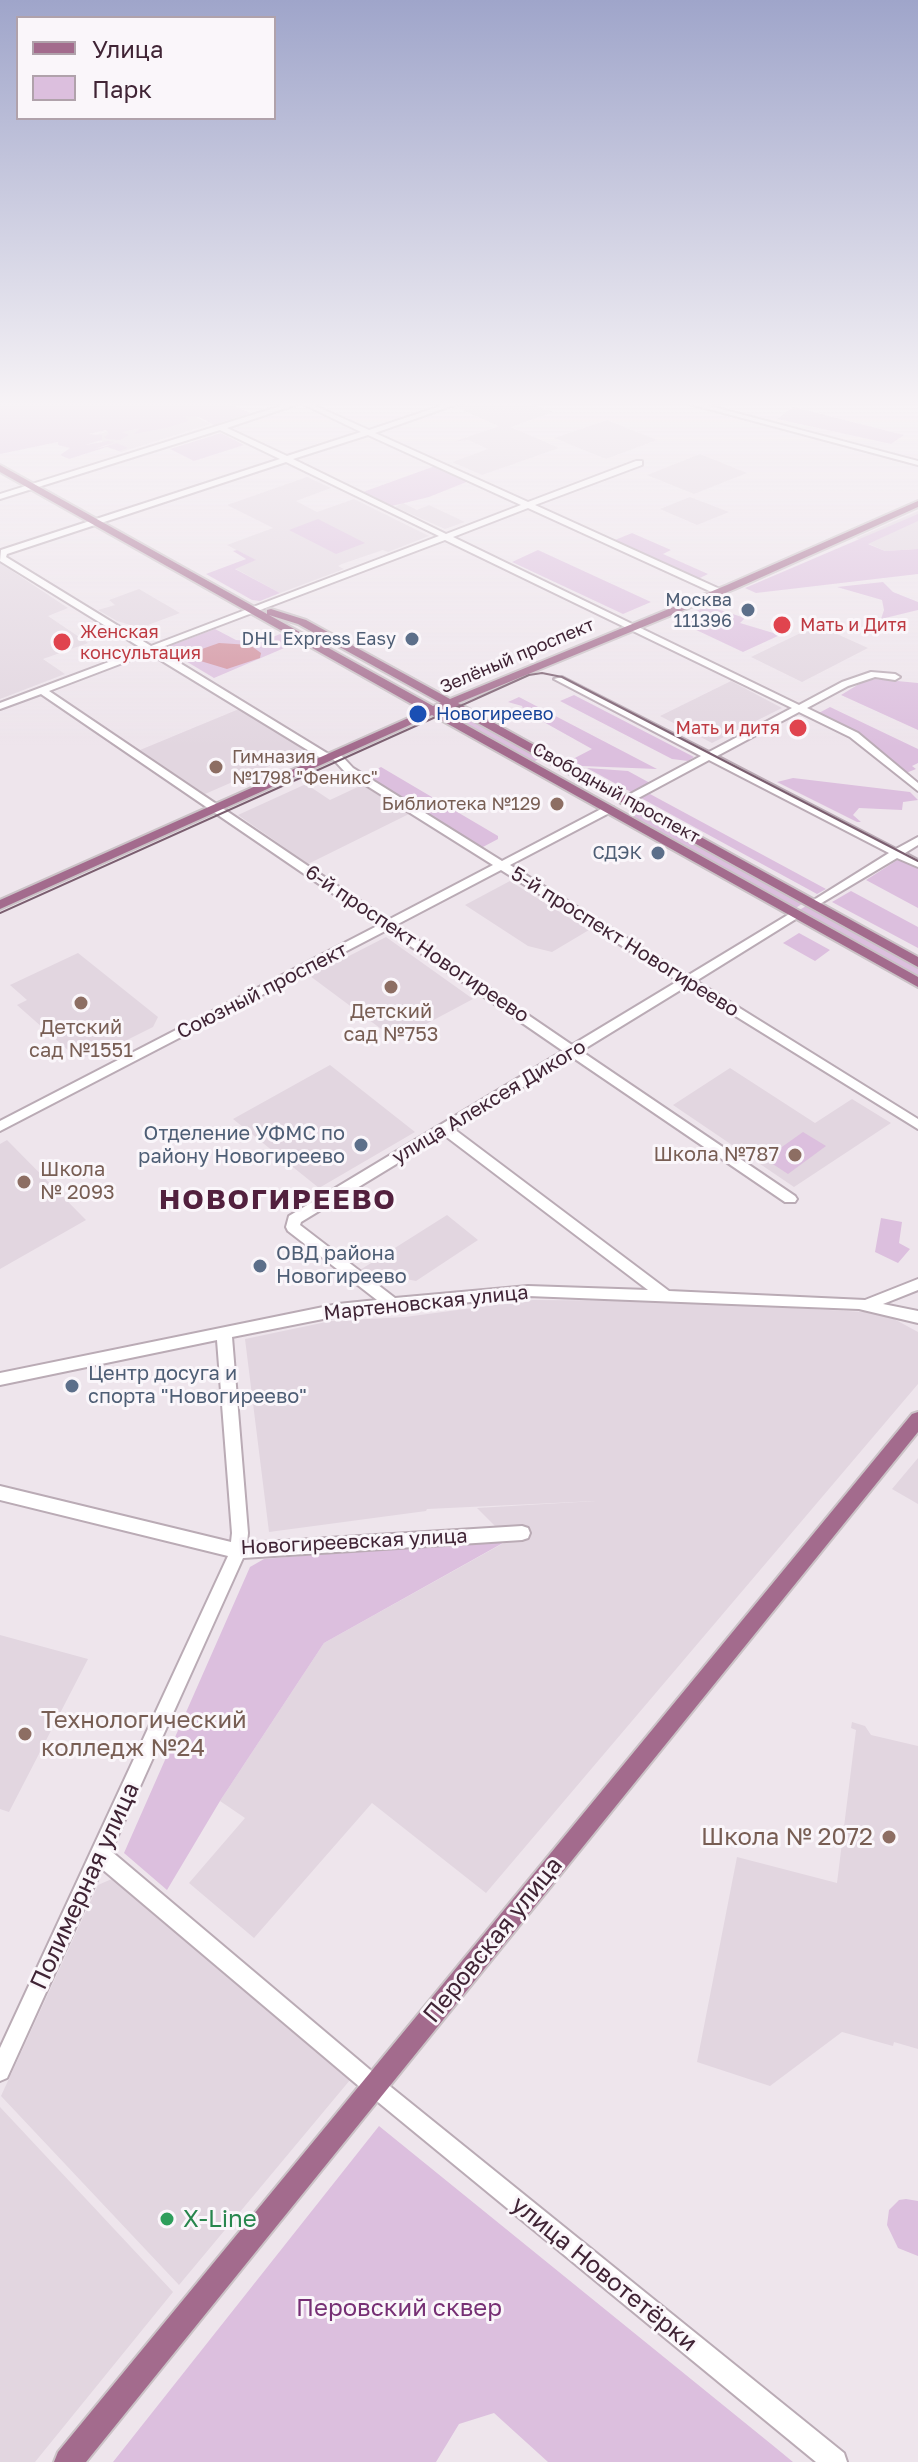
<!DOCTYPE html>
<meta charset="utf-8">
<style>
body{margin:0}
#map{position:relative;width:918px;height:2462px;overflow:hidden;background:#eee5ec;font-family:"Golos Text",sans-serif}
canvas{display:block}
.legend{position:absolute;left:16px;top:16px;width:260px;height:104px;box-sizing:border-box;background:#faf6fa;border:2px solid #b0a2ab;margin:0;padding:10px 14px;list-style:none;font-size:24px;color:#402435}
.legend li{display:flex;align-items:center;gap:16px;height:40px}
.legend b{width:40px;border:2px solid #b0a2ab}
</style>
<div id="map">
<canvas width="918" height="2462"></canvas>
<ul class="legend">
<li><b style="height:10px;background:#a36b8d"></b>Улица</li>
<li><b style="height:22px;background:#dcbfde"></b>Парк</li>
</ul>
</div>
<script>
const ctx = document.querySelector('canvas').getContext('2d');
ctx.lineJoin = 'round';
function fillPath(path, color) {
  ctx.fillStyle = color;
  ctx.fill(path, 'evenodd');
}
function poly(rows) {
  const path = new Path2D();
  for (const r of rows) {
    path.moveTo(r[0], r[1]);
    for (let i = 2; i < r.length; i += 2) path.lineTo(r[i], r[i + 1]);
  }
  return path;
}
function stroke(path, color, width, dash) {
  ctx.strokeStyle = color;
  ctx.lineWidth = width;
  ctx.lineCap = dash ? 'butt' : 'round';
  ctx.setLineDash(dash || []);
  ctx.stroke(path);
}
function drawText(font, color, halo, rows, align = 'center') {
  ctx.font = font + ' "Golos Text",sans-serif';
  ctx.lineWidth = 6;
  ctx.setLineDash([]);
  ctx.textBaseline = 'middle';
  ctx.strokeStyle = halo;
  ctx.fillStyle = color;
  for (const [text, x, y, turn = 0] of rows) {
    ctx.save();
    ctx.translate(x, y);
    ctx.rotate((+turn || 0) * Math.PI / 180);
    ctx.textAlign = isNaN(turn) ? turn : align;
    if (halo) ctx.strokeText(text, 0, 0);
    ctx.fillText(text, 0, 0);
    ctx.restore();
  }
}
fillPath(poly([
 [465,404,532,404,553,412,511,427,559,448,482,475,452,462,488,449,468,440,453,442,499,426,455,407],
 [181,410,211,424,121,452,92,436],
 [607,420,657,440,606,459,554,438],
 [700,454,747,473,694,494,647,475],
 [307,477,331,488,296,501,317,512,354,499,429,536,388,552,383,550,342,564,338,566,344,569,280,593,234,568,255,560,227,545,273,528,227,505],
 [690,497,729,512,697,525,660,509],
 [403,503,417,510,429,505,465,522,445,529,395,507],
 [918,511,918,549,885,551,856,538],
 [0,563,68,608,48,616,88,643,43,659,65,674,0,699],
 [139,589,180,613,140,628,117,621,98,610,115,605,109,600],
 [817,625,868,648,802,682,751,657],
 [731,681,782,708,712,743,660,716],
 [239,709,306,750,205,794,140,750],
 [306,784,330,800,362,785,409,814,308,864,238,815],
 [510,881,545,903,589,930,552,952,528,946,465,905],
 [386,937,473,999,396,1040,310,976],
 [78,953,158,1017,153,1027,99,1054,77,1058,17,1005,27,1000,10,985],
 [330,1065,415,1132,319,1188,233,1119],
 [730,1068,815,1123,852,1099,891,1123,794,1187,673,1105],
 [7,1140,86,1220,0,1269,0,1144],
 [447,1215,478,1240,416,1281,360,1270],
 [533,1300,666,1301,883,1313,918,1332,918,1384,486,1893,372,1803,254,1938,189,1883,245,1818,220,1801,324,1643,509,1540,477,1508,596,1501,427,1509,426,1511,269,1532,245,1339,331,1321,405,1317],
 [918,1458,918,1504,892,1489],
 [0,1635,88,1659,9,1812,0,1809],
 [852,1722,865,1726,871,1735,918,1746,918,2049,894,2042,893,2046,842,2032,770,2086,697,2062,737,1857,837,1883,856,1730,851,1728],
 [114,1878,302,2034,350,2080,179,2285,1,2096,98,1885],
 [0,2107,173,2292,35,2462,0,2462]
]), '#e2d6e0');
fillPath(poly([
 [0,404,230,404,250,413,214,425,199,417,185,416,188,421,170,427,134,434,140,428,122,432,129,435,120,440,107,439,104,437,109,434,106,430,89,434,102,435,102,440,85,445,108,441,115,442,95,449,117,443,128,448,119,451,107,447,69,459,60,455,70,448,58,445,58,442,0,454],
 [793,407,904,435,891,444,777,419],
 [221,433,244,445,194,461,170,449],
 [435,466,469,481,429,497,392,506,363,492],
 [918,514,918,521,868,544,885,551,918,549,918,574,756,593,745,588],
 [318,519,365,543,336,554,289,530],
 [632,533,671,550,663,554,708,574,698,579,615,540],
 [237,550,256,560,235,569,280,593,260,601,252,600,206,574,246,559,233,551],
 [538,550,651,602,623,614,512,562],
 [883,582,893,592,918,602,918,610,881,619,884,610,882,600,837,587],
 [708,606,745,618,740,623,780,635,743,652,675,620],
 [215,629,236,640,261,642,280,634,296,643,214,678,164,648],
 [876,679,918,683,918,730,841,695,864,681],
 [574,695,694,757,688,761,672,759,560,701],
 [519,697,657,769,582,766,571,760,592,749,524,711,522,706,508,702],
 [830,707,918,749,918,763,912,766,916,769,906,773,817,714],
 [467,717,541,758,533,762,459,720],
 [381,767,498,836,498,839,481,848,365,775],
 [587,768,628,771,650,783,631,792],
 [793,778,910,792,918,800,903,802,902,810,859,808,853,815,861,822,857,822,777,782],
 [650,794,826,889,817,894,641,798],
 [636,811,802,904,794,909,627,816],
 [902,857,918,866,918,908,866,880],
 [851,891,918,927,918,948,832,902],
 [806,906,918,968,918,978,798,911],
 [799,933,830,950,815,961,783,943],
 [803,1132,826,1146,788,1174,765,1159],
 [881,1218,902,1222,899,1243,910,1249,898,1263,875,1252],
 [510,1539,324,1643,220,1801,167,1890,124,1853,250,1567,264,1559],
 [379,2126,776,2448,793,2462,548,2462,494,2413,459,2424,436,2462,113,2462],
 [906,2199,918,2201,918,2256,898,2248,887,2225,889,2210,899,2200]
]), '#dcbfde');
fillPath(poly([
 [219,643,250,645,261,653,260,658,227,669,194,659,202,649]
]), '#d18f9c');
const minor = poly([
 [287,404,298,404,227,428,287,456,361,432,303,404,311,404,369,430,447,404,457,404,375,433,528,502,636,461,642,461,642,465,535,505,722,590,722,594,716,594,528,508,453,537,799,705,842,682,871,672,895,674,900,677,895,680,875,677,848,686,807,708,858,733,918,783,918,791,850,737,799,712,717,756,896,849,918,837,918,845,905,853,918,860,918,867,897,858,813,908,807,905,809,903,889,853,709,760,629,803,621,803,621,799,701,756,554,679,562,677,709,752,792,708,445,540,157,649,330,755,339,753,353,768,502,861,605,807,613,807,613,811,510,865,687,976,791,913,799,913,799,917,696,981,918,1119,918,1129,687,986,581,1051,795,1196,797,1199,795,1202,785,1202,572,1057,454,1129,669,1291,865,1300,918,1279,918,1290,883,1304,918,1311,918,1323,859,1309,528,1296,338,1316,232,1337,248,1533,247,1543,522,1526,528,1528,530,1533,528,1538,522,1540,243,1558,111,1851,381,2079,844,2453,847,2462,816,2462,367,2093,102,1869,7,2078,0,2081,0,2048,228,1556,0,1500,0,1486,231,1542,232,1533,217,1340,0,1385,0,1373,338,1304,377,1300,288,1231,286,1227,289,1216,563,1051,387,930,0,1131,0,1121,379,925,41,694,0,709,0,703,143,649,0,561,1,550,280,459,220,430,0,499,0,494,287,404],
 [368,435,521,505,446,534,293,459,368,435],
 [286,462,439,536,151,646,6,557,7,554,286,462],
 [149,653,324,760,333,759,345,772,493,865,388,920,49,691,149,653],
 [501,870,678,981,572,1045,396,925,501,870],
 [444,1135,648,1290,528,1286,395,1298,300,1225,301,1222,444,1135],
 [690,404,702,404,918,461,918,465,690,404]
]);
const major = poly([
 [0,465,267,614,267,610,271,609,306,620,450,699,727,585,918,501,918,507,735,589,458,703,918,957,918,967,449,707,441,711,918,977,918,987,432,715,0,909,0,900,424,711,0,472,0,465],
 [269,615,298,624,441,703,433,706,269,615],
 [918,1412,918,1432,86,2462,54,2462,58,2452,912,1414,918,1412]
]);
stroke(minor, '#baabb5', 4);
stroke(major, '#cac2c6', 4);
fillPath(minor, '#fff');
fillPath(major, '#a36b8d');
stroke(poly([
 [0,913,529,675,542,673,562,677,918,861]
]), '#7b5f70', 2);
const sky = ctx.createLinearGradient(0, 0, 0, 748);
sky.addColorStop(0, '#9fa5ca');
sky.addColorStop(0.54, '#f7f3f6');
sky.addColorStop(1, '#f7f3f600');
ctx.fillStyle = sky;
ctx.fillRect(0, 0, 918, 748);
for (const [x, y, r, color] of [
 [748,610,8,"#5c6f8a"],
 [782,625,10,"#e0444e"],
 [412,639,8,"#5c6f8a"],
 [62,642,10,"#e0444e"],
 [418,714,10,"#1a4fb4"],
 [798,728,10,"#e0444e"],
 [216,767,8,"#8d6e63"],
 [557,804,8,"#8d6e63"],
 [658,853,8,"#5c6f8a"],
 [391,987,8,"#8d6e63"],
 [81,1003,8,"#8d6e63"],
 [361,1145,8,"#5c6f8a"],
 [795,1155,8,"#8d6e63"],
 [24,1182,8,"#8d6e63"],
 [260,1266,8,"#5c6f8a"],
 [72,1386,8,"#5c6f8a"],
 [25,1734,8,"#8d6e63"],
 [889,1837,8,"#8d6e63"],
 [167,2219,8,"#2e9e5b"]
]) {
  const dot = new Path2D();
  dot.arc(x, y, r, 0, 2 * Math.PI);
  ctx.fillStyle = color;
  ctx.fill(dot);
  stroke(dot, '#faf6fa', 3);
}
drawText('18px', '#4e5e75', '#faf6fa', [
 ["Москва",732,600],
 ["111396",732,621],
 ["DHL Express Easy",396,639],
 ["СДЭК",642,853]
], 'right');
drawText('18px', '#be3a42', '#faf6fa', [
 ["Мать и Дитя",800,625],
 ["Женская",80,632],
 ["консультация",80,653],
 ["Мать и дитя",780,728,"right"]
], 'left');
drawText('18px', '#402435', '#faf6fa', [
 ["Зелёный проспект",517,656,-23],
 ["Свободный проспект",616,793,29]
]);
drawText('18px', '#164399', '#faf6fa', [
 ["Новогиреево",436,714]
], 'left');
drawText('18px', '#785e54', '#faf6fa', [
 ["Гимназия",232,757],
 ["№1798 \"Феникс\"",232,778],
 ["Библиотека №129",541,804,"right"]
], 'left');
drawText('20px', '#402435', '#faf6fa', [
 ["5-й проспект Новогиреево",625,942,32],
 ["6-й проспект Новогиреево",417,944,34],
 ["Союзный проспект",262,991,-27],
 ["улица Алексея Дикого",489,1102,-31],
 ["Мартеновская улица",426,1303,-6],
 ["Новогиреевская улица",354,1542,-3]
]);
drawText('20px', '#785e54', '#faf6fa', [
 ["Детский",391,1012],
 ["сад №753",391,1035],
 ["Детский",81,1028],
 ["сад №1551",81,1051],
 ["Школа №787",779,1155,"right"],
 ["Школа",40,1170,"left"],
 ["№ 2093",40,1193,"left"]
]);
drawText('20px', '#4e5e75', '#faf6fa', [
 ["Отделение УФМС по",345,1134,"right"],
 ["району Новогиреево",345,1157,"right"],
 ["ОВД района",276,1254],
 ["Новогиреево",276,1277],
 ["Центр досуга и",88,1374],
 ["спорта \"Новогиреево\"",88,1397]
], 'left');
drawText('24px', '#785e54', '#faf6fa', [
 ["Технологический",41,1720],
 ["колледж №24",41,1748],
 ["Школа № 2072",873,1837,"right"]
], 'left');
drawText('24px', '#402435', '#faf6fa', [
 ["Полимерная улица",85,1886,-65],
 ["Перовская улица",493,1940,-51],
 ["улица Новотетёрки",604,2274,39]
]);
drawText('24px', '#27864d', '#faf6fa', [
 ["X-Line",183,2219]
], 'left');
drawText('24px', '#762f74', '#faf6fa', [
 ["Перовский сквер",399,2308]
]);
ctx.letterSpacing = '2px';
drawText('bold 28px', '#52203e', '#faf6fa', [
 ["НОВОГИРЕЕВО",278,1200]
]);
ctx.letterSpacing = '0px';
</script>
